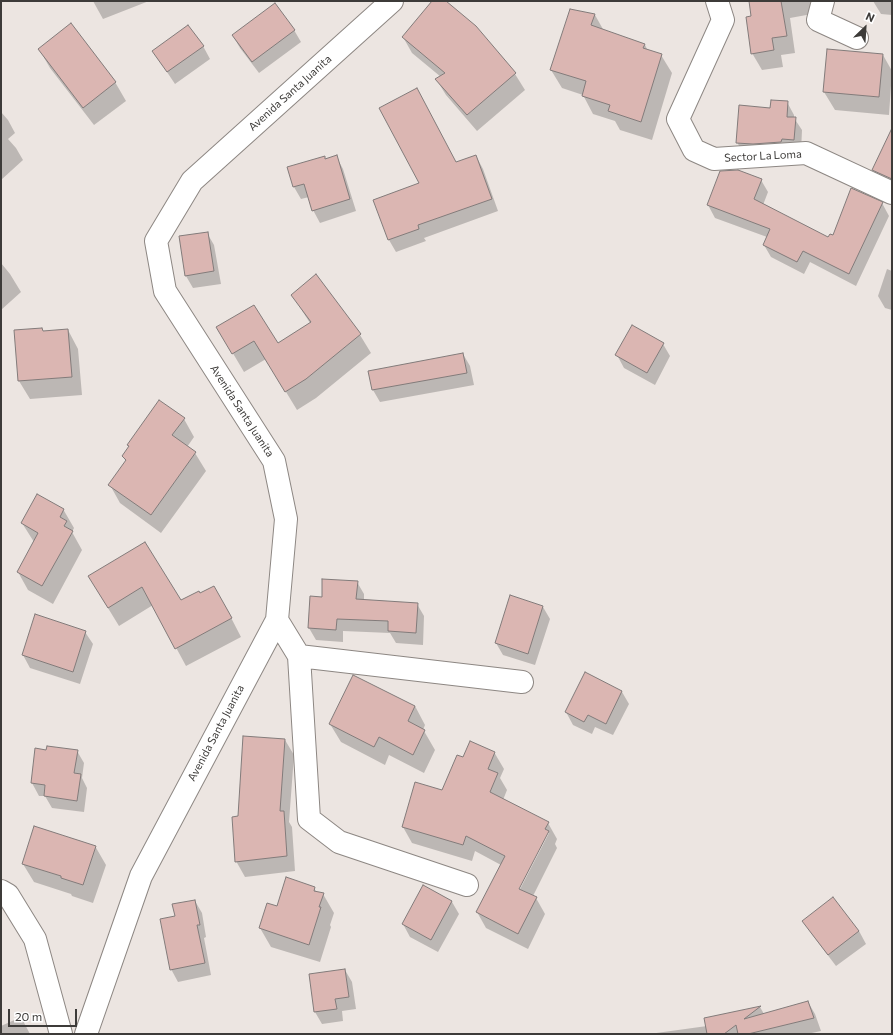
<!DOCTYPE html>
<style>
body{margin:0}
#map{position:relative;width:893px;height:1035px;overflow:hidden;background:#ece5e1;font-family:Commissioner,sans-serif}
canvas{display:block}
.frame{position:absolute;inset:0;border:2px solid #3d3b39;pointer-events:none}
.north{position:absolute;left:845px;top:8px;width:40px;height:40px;-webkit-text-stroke:3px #fff;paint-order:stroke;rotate:25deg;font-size:11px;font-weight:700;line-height:16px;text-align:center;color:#3d3b39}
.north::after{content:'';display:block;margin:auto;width:14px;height:18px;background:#3d3b39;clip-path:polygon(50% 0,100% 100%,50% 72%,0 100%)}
.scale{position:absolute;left:8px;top:1009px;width:69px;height:18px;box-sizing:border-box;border:2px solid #3d3b39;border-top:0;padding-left:5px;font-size:12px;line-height:14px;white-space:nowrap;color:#3d3b39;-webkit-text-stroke:3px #fff;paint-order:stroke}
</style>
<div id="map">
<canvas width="893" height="1035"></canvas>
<div class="frame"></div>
<div class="north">N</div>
<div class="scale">20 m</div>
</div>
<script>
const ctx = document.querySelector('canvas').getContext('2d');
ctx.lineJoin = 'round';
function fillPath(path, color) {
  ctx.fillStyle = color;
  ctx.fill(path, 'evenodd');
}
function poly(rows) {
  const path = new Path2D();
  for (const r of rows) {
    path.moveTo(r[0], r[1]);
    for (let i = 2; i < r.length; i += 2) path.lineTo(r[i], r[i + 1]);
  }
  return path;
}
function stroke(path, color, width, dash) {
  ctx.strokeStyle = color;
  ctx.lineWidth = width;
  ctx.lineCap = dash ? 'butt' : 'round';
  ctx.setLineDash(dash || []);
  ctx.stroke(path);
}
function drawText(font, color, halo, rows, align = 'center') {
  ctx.font = font + ' Commissioner,sans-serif';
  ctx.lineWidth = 3.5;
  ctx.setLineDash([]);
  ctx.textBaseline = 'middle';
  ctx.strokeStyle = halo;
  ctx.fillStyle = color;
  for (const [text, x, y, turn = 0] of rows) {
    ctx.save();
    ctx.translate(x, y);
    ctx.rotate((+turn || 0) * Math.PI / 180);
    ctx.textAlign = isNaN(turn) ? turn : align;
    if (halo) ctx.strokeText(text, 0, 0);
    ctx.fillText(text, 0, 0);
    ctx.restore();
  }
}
fillPath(poly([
 [93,1,149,1,103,19],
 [433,1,444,1,475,26,515,74,525,90,477,131,446,95,436,79,441,77,412,53,403,37],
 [750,1,810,1,812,14,790,18,795,53,781,55,783,67,762,70,752,53,752,17],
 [873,1,892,1,892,15,881,14],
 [571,10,595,15,604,31,645,45,648,51,661,55,672,73,652,140,620,130,615,121,593,114,583,95,562,88,551,70],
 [71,25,115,82,126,101,94,125,50,68,39,49],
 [294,30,301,42,259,73,240,48,233,36],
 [203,46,210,59,175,84,153,51],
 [883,55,892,71,889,115,835,110,824,92],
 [787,102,794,115,794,118,802,130,801,152,744,155,737,142,771,109],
 [1,112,8,120,15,133,8,139,16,148,23,160,1,180],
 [892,132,892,188,881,182,873,170],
 [336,156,343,169,356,211,320,223,313,210,309,197,301,199,294,187,325,160],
 [476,156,483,169,498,211,424,238,426,241,396,252,389,240,374,200,420,184,456,163],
 [761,180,768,192,763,205,829,238,834,237,882,203,889,216,856,286,810,262,804,274,771,257,764,245,767,237,715,218,708,205],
 [207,233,214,245,221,284,193,288,186,276,180,237],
 [1,263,10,274,21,292,1,310],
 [887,269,892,271,892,310,885,308,878,296],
 [316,276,360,335,371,353,316,398,297,410,266,359,244,372,218,328,277,344,310,323,292,295],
 [68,330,78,349,82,395,30,399,19,381,44,332],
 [663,344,670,356,655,385,624,368,617,355],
 [463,354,470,366,474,385,380,402,373,390,369,372],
 [184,419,194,437,187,447,195,453,206,471,161,533,120,503,110,485,126,462,123,456,129,447,128,445],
 [63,509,74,528,72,532,82,550,53,604,28,590,18,572,34,542,22,523],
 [144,543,180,602,225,606,241,637,186,666,153,605,119,626,100,595],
 [357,582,364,594,364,601,417,604,424,616,423,645,396,643,390,633,343,631,343,642,316,640,309,628,323,598],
 [543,607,550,619,535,665,503,655,496,643],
 [36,615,85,632,93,644,80,684,30,668,23,655],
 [622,692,629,704,613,735,595,727,592,734,573,725,566,712],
 [415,706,425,725,423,730,424,731,435,750,424,773,389,755,385,765,341,742,330,724],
 [285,740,294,755,289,822,292,827,295,871,245,877,236,861,239,817],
 [36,750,77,751,84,763,82,778,87,788,84,812,52,808,45,796,39,796,32,783],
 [494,752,504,769,500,778,507,790,503,800,548,823,557,839,555,844,557,848,533,896,536,898,545,914,528,949,486,928,477,912,501,865,475,851,472,861,412,843,403,827,442,791,464,758],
 [547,833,549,833,518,893,516,893],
 [95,846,106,865,93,903,72,896,71,894,34,882,23,864],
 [423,886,452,902,459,914,438,952,410,937,403,924],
 [314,888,317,893,323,894,334,913,330,925,331,927,320,962,271,947,260,928,277,907],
 [195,901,202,913,206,937,204,938,211,975,178,982,171,969,176,917],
 [803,921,859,931,866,944,836,966,811,933],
 [345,970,352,982,356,1009,342,1011,343,1021,322,1024,315,1012],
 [808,1002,815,1014,821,1031,807,1034,649,1034,707,1026,705,1018,760,1007,764,1014],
 [21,1017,30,1034,1,1034,1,1026]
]), '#0003');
const building = poly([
 [432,1,446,1,476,26,516,73,467,115,435,79,445,73,402,37,432,1],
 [749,1,781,1,787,36,772,38,774,50,751,54,746,17,751,16,749,1],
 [275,3,295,30,252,62,232,35,275,3],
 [570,9,595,14,591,25,645,44,643,48,662,54,641,122,608,111,610,105,582,96,586,81,550,70,570,9],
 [71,23,116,82,83,108,38,49,71,23],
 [188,25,204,46,167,72,152,51,188,25],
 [827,49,883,54,879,97,823,92,827,49],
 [417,88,456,162,476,155,492,199,418,225,419,229,388,240,373,200,419,183,379,108,417,88],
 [771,100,788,101,787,117,796,117,794,140,782,139,781,142,753,144,736,143,739,105,770,108,771,100],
 [892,128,892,179,872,170,892,128],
 [337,155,350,199,312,211,304,184,293,187,287,167,325,156,325,159,337,155],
 [738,170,762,179,754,199,828,237,830,234,833,235,851,188,883,202,849,274,803,251,797,262,763,245,770,229,707,205,720,171,738,170],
 [208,232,214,271,185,276,179,236,208,232],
 [316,274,361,334,306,379,285,392,254,341,232,354,216,327,254,305,278,343,311,322,291,295,316,274],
 [632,325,664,343,647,373,615,355,632,325],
 [42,328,43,331,68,329,72,377,18,381,14,330,42,328],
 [463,353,467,373,372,390,368,371,463,353],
 [159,400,185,418,172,435,196,452,151,515,108,485,126,460,122,456,129,446,127,445,159,400],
 [37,494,64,509,60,517,67,521,64,526,73,531,42,586,17,572,38,533,21,523,37,494],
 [145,542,181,600,199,591,200,593,214,586,232,618,175,649,142,587,108,608,88,576,145,542],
 [322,579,358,581,356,599,418,603,416,633,388,631,388,621,337,619,336,630,308,628,310,596,322,597,322,579],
 [510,595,543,606,528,654,495,643,510,595],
 [35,614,86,631,73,672,22,655,35,614],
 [585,672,622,691,606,724,588,715,584,722,565,712,585,672],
 [353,675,415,706,408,721,425,730,413,755,379,737,374,747,329,724,353,675],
 [243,736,285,739,280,811,284,811,287,856,235,862,232,817,238,816,243,736],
 [470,741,495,752,488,769,498,773,490,792,549,822,545,829,549,831,519,889,537,897,518,934,476,912,505,856,466,836,463,845,402,827,415,782,442,790,457,755,463,757,470,741],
 [47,746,78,750,74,773,81,774,77,801,44,796,45,785,31,783,35,748,46,750,47,746],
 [34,826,96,846,83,885,61,878,61,876,22,864,34,826],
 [286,877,315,887,314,891,324,893,319,907,321,907,309,945,259,928,267,903,277,906,286,877],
 [423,885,452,901,431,940,402,924,423,885],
 [833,897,859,931,828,955,802,921,833,897],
 [195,900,200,925,197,925,205,963,170,970,160,919,175,916,172,904,195,900],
 [345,969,349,997,335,999,337,1009,314,1012,309,974,345,969],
 [808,1001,814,1018,748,1034,738,1034,736,1025,724,1034,707,1034,704,1018,761,1006,744,1019,808,1001]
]);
fillPath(building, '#dbb6b2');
stroke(building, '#827b7a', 1);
const minor = poly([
 [717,1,723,20,678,119,694,150,714,159,806,153,892,193],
 [823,1,818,20,857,38],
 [277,620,299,656,522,682],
 [299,656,309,819,339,842,467,885],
 [1,891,8,895,35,939,61,1034],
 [86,1034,141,876,277,620,286,519,274,461,165,291,156,241,192,181,392,1]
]);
stroke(minor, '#8d8783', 24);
stroke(minor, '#fff', 22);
drawText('11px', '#3d3b39', '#fff', [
 ["Avenida Santa Juanita",290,93,-42],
 ["Sector La Loma",763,156,-3],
 ["Avenida Santa Juanita",242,411,57],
 ["Avenida Santa Juanita",216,733,-62]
]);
</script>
